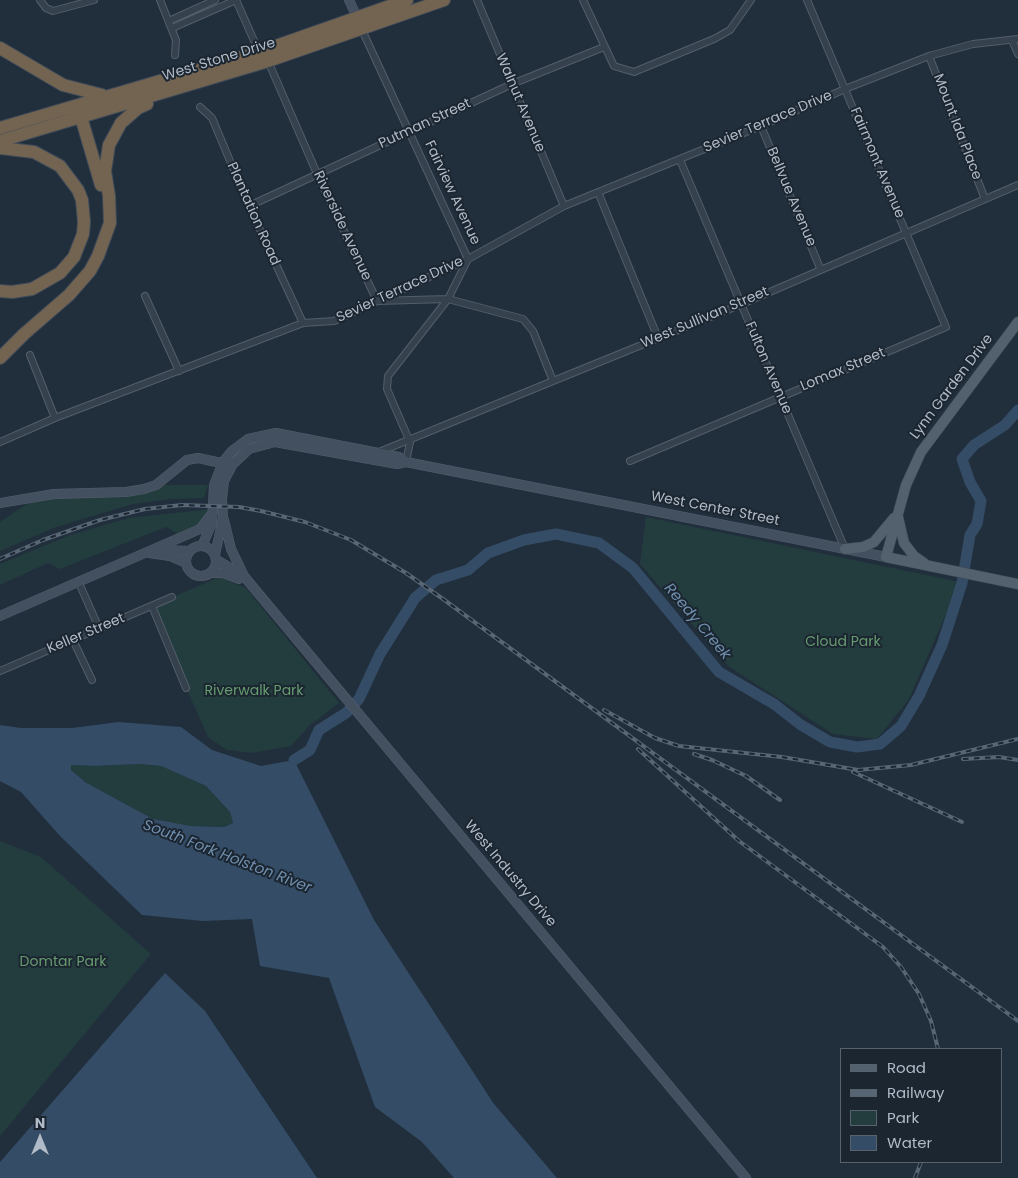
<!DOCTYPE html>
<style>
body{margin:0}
#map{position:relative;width:1018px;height:1178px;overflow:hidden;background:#212f3d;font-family:Poppins,sans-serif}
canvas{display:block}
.legend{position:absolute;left:840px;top:1048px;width:162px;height:115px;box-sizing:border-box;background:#1b2631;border:1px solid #57626d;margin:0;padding:6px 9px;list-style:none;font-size:15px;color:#b1bbc8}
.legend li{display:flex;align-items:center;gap:10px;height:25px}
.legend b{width:25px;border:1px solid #57626d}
.north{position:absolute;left:15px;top:1113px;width:50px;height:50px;-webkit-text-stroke:4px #1b2631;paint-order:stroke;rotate:0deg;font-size:14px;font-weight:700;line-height:20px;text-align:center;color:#b1bbc8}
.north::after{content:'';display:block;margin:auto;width:18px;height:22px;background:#b1bbc8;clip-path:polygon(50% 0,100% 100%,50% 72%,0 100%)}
</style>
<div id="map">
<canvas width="1018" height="1178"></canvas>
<ul class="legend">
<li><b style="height:6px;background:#53606d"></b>Road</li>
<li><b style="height:6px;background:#576574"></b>Railway</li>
<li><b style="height:14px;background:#233c3e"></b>Park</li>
<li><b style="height:14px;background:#344c65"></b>Water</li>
</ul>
<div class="north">N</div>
</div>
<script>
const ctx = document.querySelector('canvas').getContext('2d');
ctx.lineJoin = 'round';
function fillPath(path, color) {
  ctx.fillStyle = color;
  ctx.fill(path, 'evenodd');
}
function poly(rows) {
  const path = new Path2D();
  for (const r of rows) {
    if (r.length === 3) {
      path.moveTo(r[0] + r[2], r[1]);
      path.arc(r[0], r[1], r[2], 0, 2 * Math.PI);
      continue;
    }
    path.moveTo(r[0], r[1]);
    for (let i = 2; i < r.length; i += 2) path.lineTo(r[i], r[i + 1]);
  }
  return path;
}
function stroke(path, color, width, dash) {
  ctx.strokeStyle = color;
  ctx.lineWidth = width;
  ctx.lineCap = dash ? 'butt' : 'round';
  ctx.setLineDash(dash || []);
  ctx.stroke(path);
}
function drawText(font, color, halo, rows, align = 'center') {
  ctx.font = font + ' Poppins,sans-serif';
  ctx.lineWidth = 4;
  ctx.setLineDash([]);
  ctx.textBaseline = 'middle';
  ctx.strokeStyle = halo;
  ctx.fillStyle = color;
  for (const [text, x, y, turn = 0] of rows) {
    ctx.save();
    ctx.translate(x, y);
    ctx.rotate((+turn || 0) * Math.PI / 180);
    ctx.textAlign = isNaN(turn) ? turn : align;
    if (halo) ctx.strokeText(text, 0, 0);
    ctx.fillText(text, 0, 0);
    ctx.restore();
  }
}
fillPath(poly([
 [156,485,208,485,204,498,172,499,133,504,56,527,0,551,0,522,37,497],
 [211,509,207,522,178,534,166,527,60,569,48,563,0,585,0,564,70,535,129,518],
 [646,517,960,582,909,699,877,739,833,734,728,666,640,564],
 [219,577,246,588,339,703,310,725,291,746,251,753,227,750,208,737,186,688,152,606],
 [140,764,161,766,206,786,230,812,233,823,224,827,191,826,153,819,85,782,71,771,71,765,95,766],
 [0,841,41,857,151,954,0,1136]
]), '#233c3e');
fillPath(poly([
 [119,722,181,727,212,750,261,766,294,760,374,920,494,1104,557,1178,454,1178,422,1142,375,1107,329,978,260,966,252,919,202,921,142,915,60,836,21,792,0,781,0,725,21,728,72,728],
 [140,764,161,766,206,786,230,812,233,823,224,827,191,826,153,819,85,782,71,770,71,765,95,766],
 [165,973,205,1011,317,1178,0,1178,0,1162]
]), '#344c65');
stroke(poly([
 [294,760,310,750,319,730,346,713,359,699,380,654,415,598,436,580,468,570,488,553,524,540,556,534,599,543,633,568,719,672,774,704,801,725,830,742,857,747,880,744,901,726,919,696,942,645,962,583,970,535,977,524,981,501,970,482,962,459,974,445,1005,425,1018,410]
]), '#344c65', 11);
const street = poly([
 [40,0,46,8,53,11,94,0],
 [160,0,176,40,175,55],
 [236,0,259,52],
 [477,0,564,206],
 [583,0,614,66,634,72,714,39,730,30,751,0],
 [169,21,215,0],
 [172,28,236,0],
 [362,30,468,259,448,299,388,376,387,389,410,442],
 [1012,40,1018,54],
 [929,56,985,199],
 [268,61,318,176,377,301,448,299,523,319,533,331,553,381],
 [200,107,212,118,249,206,303,323],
 [761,126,820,268],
 [680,160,845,549],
 [598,192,658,338],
 [249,206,512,84,604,47],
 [145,296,179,371],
 [30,355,55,418],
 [0,442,55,418,303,323,334,321,468,259,564,206,761,126,845,89,929,56,973,44,1018,39],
 [379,452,742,304,1018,185],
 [630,461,946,327,807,0],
 [406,462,410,442],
 [79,583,99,628],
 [152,606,186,688],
 [73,640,92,680],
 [0,671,172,597]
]);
const secondary = poly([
 [349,0,359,22],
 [0,503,54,494,126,492,144,489,156,485,187,460,198,458,226,464],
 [224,520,231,549,244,576],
 [201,561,15],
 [202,546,212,523,214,485,223,462,232,451,248,439,276,433,399,457,406,462,886,557],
 [161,550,190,551],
 [149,553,170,556,186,563],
 [215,555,223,518,222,499,224,481,233,464,249,449,275,442,397,464,406,462],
 [217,560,244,576,253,587,746,1178],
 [211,573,223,573,239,579],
 [0,616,200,529,210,516]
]);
const primary = poly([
 [1018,322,921,452,906,485,886,557,1018,584],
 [898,517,904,543,914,556,924,563],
 [845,549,863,547,874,542,894,518]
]);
const highway = poly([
 [0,48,63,85,102,95],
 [77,112,81,117,101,185],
 [0,128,259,52,407,0],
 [0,141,268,61,444,0],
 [0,148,34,152,60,166,78,190,82,200,84,222,83,234,74,257,60,273,32,289,12,292,0,291],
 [0,358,24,334,69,295,90,271,98,256,110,223,109,196,105,171,109,145,121,123,138,108,147,104]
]);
stroke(street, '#545e6b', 8);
stroke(secondary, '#545e6b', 10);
stroke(primary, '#3f4a56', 11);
stroke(highway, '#414b58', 14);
stroke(street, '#35414d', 6);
stroke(secondary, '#435060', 9);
stroke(primary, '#53606d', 10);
stroke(highway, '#736452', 12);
const rail = poly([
 [0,559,43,540,100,520,145,509,182,505,239,507,261,511,305,522,351,540,406,573,443,599,1018,1021],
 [604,710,655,738,679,746,782,757,858,770,911,765,1018,739],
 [638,749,739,841,883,947,901,967,919,994,931,1021,938,1049],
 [694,754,712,760,746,776,780,800],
 [963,759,999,757,1018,760],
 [853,772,962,822],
 [915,1178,921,1162]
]);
stroke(rail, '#576574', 4);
stroke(rail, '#1b2631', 2, [5.5]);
drawText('14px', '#b1bbc8', '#1b2631', [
 ["West Stone Drive",219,60,-17],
 ["Walnut Avenue",520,103,67],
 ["Sevier Terrace Drive",768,122,-23],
 ["Putman Street",425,124,-25],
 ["Mount Ida Place",957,127,69],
 ["Fairmont Avenue",877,163,67],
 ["Fairview Avenue",452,193,65],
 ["Bellvue Avenue",791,197,67],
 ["Plantation Road",253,214,66],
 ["Riverside Avenue",342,226,65],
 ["Sevier Terrace Drive",400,290,-25],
 ["West Sullivan Street",705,318,-23],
 ["Fulton Avenue",768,368,67],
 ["Lomax Street",843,370,-23],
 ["Lynn Garden Drive",952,387,-53],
 ["West Center Street",715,509,11],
 ["Keller Street",86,634,-23],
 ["West Industry Drive",510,874,50]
]);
drawText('14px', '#669b6f', '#1b2631', [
 ["Cloud Park",843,642],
 ["Riverwalk Park",254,691],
 ["Domtar Park",63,962]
]);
drawText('italic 15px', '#708ead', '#1b2631', [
 ["Reedy Creek",697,622,50],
 ["South Fork Holston River",227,857,21]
]);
</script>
